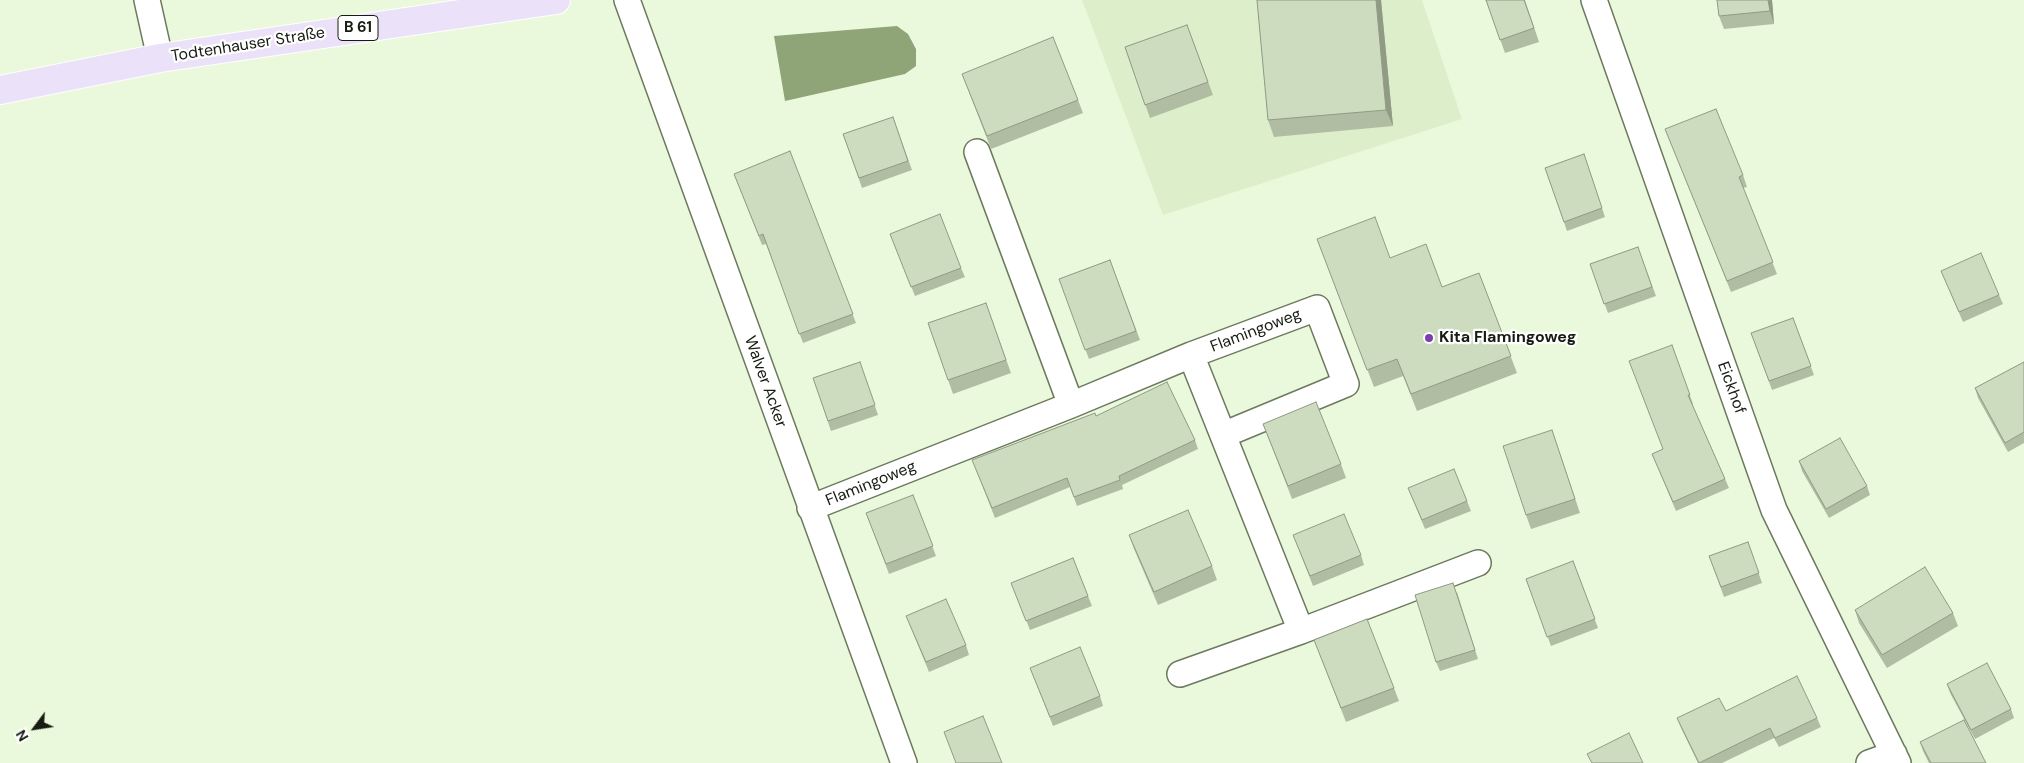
<!DOCTYPE html>
<meta charset="utf-8">
<style>
body{margin:0}
#map{position:relative;width:2024px;height:763px;overflow:hidden;background:#eaf9db;font-family:"DM Sans",sans-serif}
canvas{display:block}
.north{position:absolute;left:10px;top:703px;width:50px;height:50px;-webkit-text-stroke:4px #fff;paint-order:stroke;rotate:239deg;font-size:14px;font-weight:700;line-height:20px;text-align:center;color:#161c11}
.north::after{content:'';display:block;margin:auto;width:18px;height:22px;background:#161c11;clip-path:polygon(50% 0,100% 100%,50% 72%,0 100%)}
</style>
<div id="map">
<canvas width="2024" height="763"></canvas>
<div class="north">N</div>
</div>
<script>
const ctx = document.querySelector('canvas').getContext('2d');
ctx.lineJoin = 'round';
function fillPath(path, color) {
  ctx.fillStyle = color;
  ctx.fill(path, 'evenodd');
}
function poly(rows) {
  const path = new Path2D();
  for (const r of rows) {
    path.moveTo(r[0], r[1]);
    for (let i = 2; i < r.length; i += 2) path.lineTo(r[i], r[i + 1]);
  }
  return path;
}
function stroke(path, color, width, dash) {
  ctx.strokeStyle = color;
  ctx.lineWidth = width;
  ctx.lineCap = dash ? 'butt' : 'round';
  ctx.setLineDash(dash || []);
  ctx.stroke(path);
}
function drawText(font, color, halo, rows, align = 'center') {
  ctx.font = font + ' "DM Sans",sans-serif';
  ctx.lineWidth = 4.5;
  ctx.setLineDash([]);
  ctx.textBaseline = 'middle';
  ctx.strokeStyle = halo;
  ctx.fillStyle = color;
  for (const [text, x, y, turn = 0] of rows) {
    ctx.save();
    ctx.translate(x, y);
    ctx.rotate((+turn || 0) * Math.PI / 180);
    ctx.textAlign = isNaN(turn) ? turn : align;
    if (halo) ctx.strokeText(text, 0, 0);
    ctx.fillText(text, 0, 0);
    ctx.restore();
  }
}
fillPath(poly([
 [1082,0,1422,0,1462,119,1163,215]
]), '#ddefca');
fillPath(poly([
 [897,26,908,34,916,49,916,66,905,74,785,101,774,36]
]), '#8fa578');
const street = poly([
 [147,0,160,58],
 [627,0,904,763],
 [1594,0,1774,510,1898,763],
 [977,152,1071,405],
 [1191,355,1301,631],
 [810,508,1071,405,1191,355,1317,308,1346,384,1223,435],
 [1180,674,1301,631,1478,563],
 [1869,763,1894,754]
]);
const primary = poly([
 [0,90,160,58,556,0]
]);
stroke(street, '#6c795e', 28);
stroke(primary, '#fff', 30);
stroke(street, '#fff', 25);
stroke(primary, '#ebe1f9', 28);
fillPath(poly([
 [1257,0,1381,0,1393,126,1274,137,1268,120],
 [1486,0,1525,0,1539,42,1505,53],
 [1772,0,1774,24,1724,29,1719,16],
 [1187,25,1213,95,1150,118,1125,47],
 [962,74,1078,100,1083,113,991,149],
 [893,117,912,170,862,188,843,134],
 [1665,129,1743,175,1747,187,1743,188,1777,274,1731,292],
 [790,151,856,323,803,343,766,244,762,245,734,174],
 [1584,154,1605,217,1567,231,1545,168],
 [890,234,961,268,965,277,915,296],
 [1317,239,1390,258,1442,287,1479,273,1517,373,1417,411,1403,376,1374,387],
 [1638,247,1656,296,1608,313,1590,264],
 [1110,260,1140,340,1089,359,1059,279],
 [1941,271,1999,295,2003,304,1963,322],
 [986,303,1011,373,953,394,928,323],
 [1793,318,1814,375,1772,390,1751,333],
 [1672,345,1693,404,1692,404,1729,488,1676,511,1652,454,1663,449],
 [860,362,878,415,831,431,813,378],
 [2024,362,2024,443,2008,452,1978,398,1975,388],
 [1096,416,1195,440,1198,449,1122,485,1123,489,1077,506,1070,487,995,518,976,470],
 [1263,424,1341,464,1346,478,1292,499],
 [1552,430,1580,513,1531,529,1526,515],
 [1799,461,1867,486,1870,495,1829,518,1802,471],
 [1408,488,1467,501,1471,511,1425,529],
 [913,495,936,556,889,574,866,513],
 [1129,535,1212,566,1217,580,1158,605,1134,549],
 [1293,535,1361,555,1364,565,1313,586],
 [1748,542,1762,583,1724,597,1709,556],
 [1073,558,1092,606,1030,630,1011,583],
 [1573,561,1598,628,1551,646,1526,579],
 [1457,592,1478,659,1440,671,1436,662],
 [1855,610,1953,613,1958,626,1887,668,1859,623],
 [906,616,966,645,969,655,929,672],
 [1319,653,1394,688,1399,701,1346,722],
 [1030,668,1100,696,1103,706,1053,726],
 [1947,684,2011,709,2014,718,1975,739,1950,693],
 [1726,711,1817,718,1821,727,1779,747,1774,738,1722,763,1698,763,1681,728,1677,718],
 [1920,742,1986,763,1929,763,1923,751]
]), '#b0bda3');
fillPath(poly([
 [1376,0,1381,0,1393,126,1386,110],
 [1768,0,1772,0,1774,24,1770,11]
]), '#909a85');
const building = poly([
 [1257,0,1376,0,1386,110,1268,120,1257,0],
 [1486,0,1524,0,1534,28,1500,40,1486,0],
 [1717,0,1768,0,1770,11,1719,16,1717,0],
 [1187,25,1208,82,1145,105,1125,47,1187,25],
 [1053,37,1078,100,987,136,962,74,1053,37],
 [1716,109,1743,175,1739,177,1773,262,1727,281,1665,129,1716,109],
 [893,117,908,161,859,178,843,134,893,117],
 [790,151,853,314,799,334,763,234,759,236,734,174,790,151],
 [1584,154,1602,208,1564,222,1545,168,1584,154],
 [940,214,961,268,911,287,890,234,940,214],
 [1375,217,1390,258,1426,244,1442,287,1479,273,1511,356,1411,394,1397,359,1367,370,1317,239,1375,217],
 [1638,247,1652,287,1604,304,1590,264,1638,247],
 [1981,253,1999,295,1959,312,1941,271,1981,253],
 [1110,260,1136,331,1085,350,1059,279,1110,260],
 [986,303,1006,360,948,380,928,323,986,303],
 [1793,318,1811,366,1769,381,1751,333,1793,318],
 [1672,345,1690,395,1688,395,1725,479,1673,502,1652,454,1663,449,1629,361,1672,345],
 [860,362,875,405,828,421,813,378,860,362],
 [2024,362,2024,432,2005,443,1975,388,2024,362],
 [1167,382,1195,440,1119,476,1120,480,1074,497,1067,478,992,508,972,460,1095,413,1096,416,1167,382],
 [1316,402,1341,464,1288,486,1263,424,1316,402],
 [1552,430,1575,499,1526,515,1503,446,1552,430],
 [1840,438,1867,486,1826,509,1799,461,1840,438],
 [1454,469,1467,501,1422,520,1408,488,1454,469],
 [913,495,933,546,886,564,866,513,913,495],
 [1188,510,1212,566,1154,592,1129,535,1188,510],
 [1344,514,1361,555,1310,576,1293,535,1344,514],
 [1748,542,1759,573,1721,587,1709,556,1748,542],
 [1073,558,1088,596,1026,621,1011,583,1073,558],
 [1573,561,1595,619,1547,637,1526,579,1573,561],
 [1925,567,1953,613,1882,655,1855,610,1925,567],
 [1453,583,1475,650,1436,662,1415,595,1453,583],
 [946,599,966,645,926,662,906,616,946,599],
 [1367,619,1394,688,1341,708,1314,640,1367,619],
 [1080,647,1100,696,1050,717,1030,668,1080,647],
 [1987,663,2011,709,1971,730,1947,684,1987,663],
 [1797,676,1817,718,1775,738,1770,728,1699,763,1677,718,1719,698,1726,711,1797,676],
 [983,716,1002,763,956,763,944,732,983,716],
 [1964,720,1986,763,1931,763,1920,742,1964,720],
 [1629,733,1643,763,1592,763,1587,754,1629,733]
]);
fillPath(building, '#cddcbe');
stroke(building, '#909a85', 1);
for (const [x, y, r, color] of [
 [1429,338,5,"#7a3db2"]
]) {
  const dot = new Path2D();
  dot.arc(x, y, r, 0, 2 * Math.PI);
  ctx.fillStyle = color;
  ctx.fill(dot);
  stroke(dot, '#fff', 2);
}
for (const [x, y, w] of [
 [358,28,40]
]) {
  const box = new Path2D();
  box.roundRect(x - w / 2, y - 12.5, w, 25, 4);
  ctx.fillStyle = '#fff';
  ctx.fill(box);
  stroke(box, '#161c11', 1);
}
drawText('bold 15px', '#161c11', null, [
 ["B 61",358,28]
]);
drawText('16px', '#161c11', '#fff', [
 ["Todtenhauser Straße",248,45,-9],
 ["Flamingoweg",1256,331,-21],
 ["Walver Acker",765,382,70],
 ["Eickhof",1731,388,70],
 ["Flamingoweg",871,484,-22]
]);
drawText('bold 16px', '#161c11', '#fff', [
 ["Kita Flamingoweg",1439,338]
], 'left');
</script>
